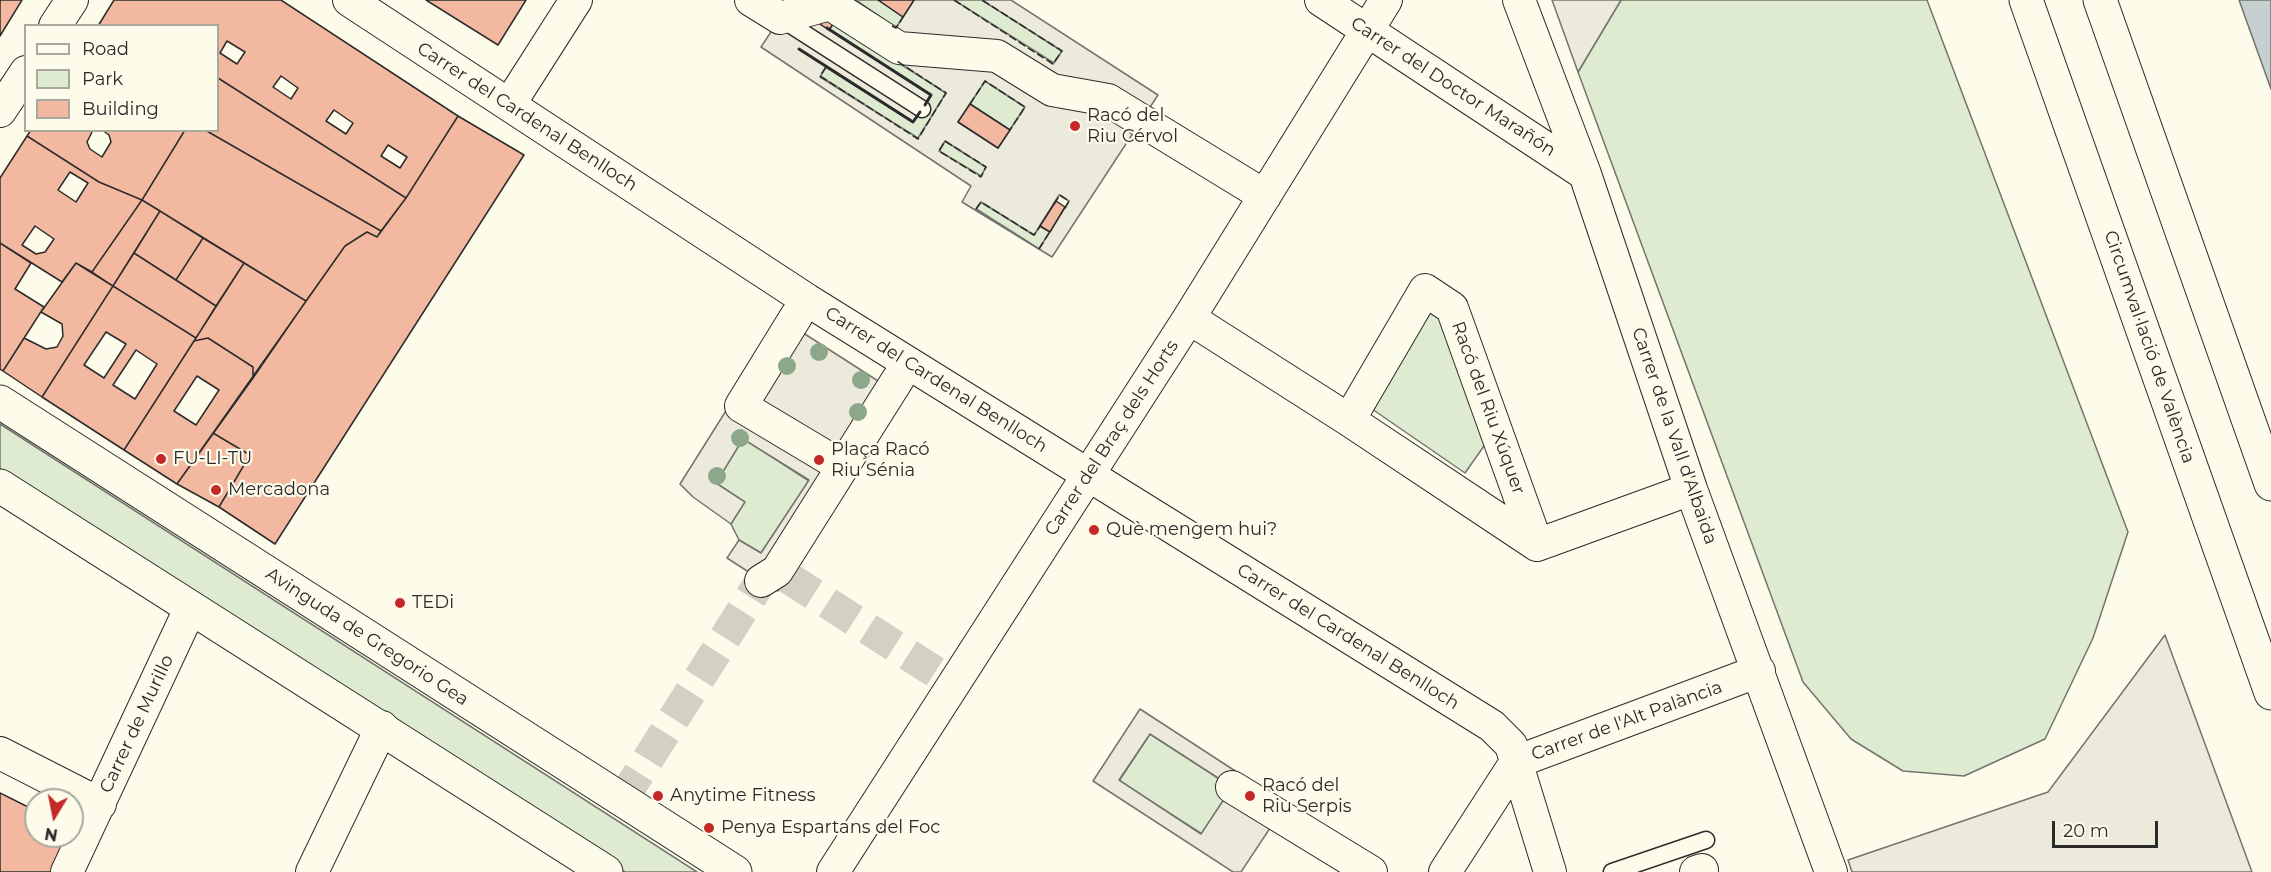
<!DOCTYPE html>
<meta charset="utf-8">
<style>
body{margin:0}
#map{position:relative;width:2271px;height:872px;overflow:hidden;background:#fdfbea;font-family:Montserrat,sans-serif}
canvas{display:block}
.legend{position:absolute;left:24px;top:24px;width:195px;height:108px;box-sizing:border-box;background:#fdfbea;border:2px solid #a9a89e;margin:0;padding:8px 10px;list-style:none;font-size:18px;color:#2b2b2b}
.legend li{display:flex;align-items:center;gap:12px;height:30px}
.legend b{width:30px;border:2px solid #a9a89e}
.north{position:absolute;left:24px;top:788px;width:60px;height:60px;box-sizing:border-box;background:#fdfbea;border:2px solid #a9a89e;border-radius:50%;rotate:190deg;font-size:16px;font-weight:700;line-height:24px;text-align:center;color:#2b2b2b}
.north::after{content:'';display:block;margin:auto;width:21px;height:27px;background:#c62828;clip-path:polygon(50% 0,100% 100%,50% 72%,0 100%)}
.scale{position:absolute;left:2052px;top:821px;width:106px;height:27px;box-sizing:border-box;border:3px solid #2b2b2b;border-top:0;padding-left:8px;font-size:18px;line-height:21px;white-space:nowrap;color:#2b2b2b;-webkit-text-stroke:4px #fdfbea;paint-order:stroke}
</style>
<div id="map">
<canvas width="2271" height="872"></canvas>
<ul class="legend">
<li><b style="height:8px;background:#fdfbea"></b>Road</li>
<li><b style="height:16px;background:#deebd1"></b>Park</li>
<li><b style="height:16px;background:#f2b8a0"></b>Building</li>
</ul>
<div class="north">N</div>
<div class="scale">20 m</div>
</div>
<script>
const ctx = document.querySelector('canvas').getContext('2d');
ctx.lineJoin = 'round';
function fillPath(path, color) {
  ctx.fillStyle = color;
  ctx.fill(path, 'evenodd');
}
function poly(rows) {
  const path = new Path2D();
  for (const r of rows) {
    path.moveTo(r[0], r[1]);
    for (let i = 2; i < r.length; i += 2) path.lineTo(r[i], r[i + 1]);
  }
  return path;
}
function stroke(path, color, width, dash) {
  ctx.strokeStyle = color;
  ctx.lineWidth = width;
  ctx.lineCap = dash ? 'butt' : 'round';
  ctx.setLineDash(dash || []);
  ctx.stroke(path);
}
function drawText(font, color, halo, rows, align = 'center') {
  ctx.font = font + ' Montserrat,sans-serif';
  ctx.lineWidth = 4.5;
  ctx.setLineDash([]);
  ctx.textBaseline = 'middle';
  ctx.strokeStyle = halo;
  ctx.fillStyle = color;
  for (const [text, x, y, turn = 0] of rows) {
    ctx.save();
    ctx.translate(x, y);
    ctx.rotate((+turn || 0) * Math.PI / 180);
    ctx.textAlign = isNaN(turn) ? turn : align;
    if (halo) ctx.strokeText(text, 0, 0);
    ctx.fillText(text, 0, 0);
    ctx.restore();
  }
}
const green = poly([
 [856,0,878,0,903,17,896,28,855,2,856,0],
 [954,0,982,0,1062,51,1053,64,954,0],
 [1621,0,1927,0,2128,532,2093,638,2045,739,1964,776,1903,771,1851,739,1803,682,1578,72,1621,0],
 [835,21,946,93,918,139,820,76,826,67,913,122,931,96,829,30,835,21],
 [985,81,1025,107,1010,130,970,104,985,81],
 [945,141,986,167,981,177,939,151,945,141],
 [981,202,1034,235,1040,226,1050,232,1039,249,976,209,981,202],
 [1432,300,1491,436,1465,473,1372,409,1432,300],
 [0,424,697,872,625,872,0,469,0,424],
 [743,438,809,481,761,553,739,540,731,524,744,502,716,483,743,438],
 [1150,734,1232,787,1202,834,1119,781,1150,734]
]);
fillPath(green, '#deebd1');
stroke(green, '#74746e', 1.5);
const parking = poly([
 [792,0,856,0,896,28,914,0,954,0,1054,63,1062,51,982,0,1011,0,1158,95,1052,257,962,202,971,186,761,47,792,0],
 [822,14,946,93,918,138,820,77,826,67,913,122,931,95,817,22,822,14],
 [985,81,1025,107,998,148,958,122,985,81],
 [945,141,986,167,981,176,939,151,945,141],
 [1059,195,1069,201,1039,249,976,209,981,202,1034,235,1059,195],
 [1552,0,1621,0,1578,72,1552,0],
 [783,320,903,397,778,591,727,558,739,540,761,553,809,480,743,439,716,483,745,502,731,524,693,497,680,484,783,320],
 [2165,635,2252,872,1852,872,1848,860,2048,792,2165,635],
 [1140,709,1286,804,1241,872,1233,872,1093,781,1140,709],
 [1150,734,1232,787,1201,834,1119,780,1150,734]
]);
fillPath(parking, '#eceadb');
stroke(parking, '#74746e', 1.5);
const water = poly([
 [2239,0,2271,0,2271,89,2239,0]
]);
fillPath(water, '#c7d0d0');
stroke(water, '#74746e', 1.5);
const building = poly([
 [0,0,22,0,0,36,0,0],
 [114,0,281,0,458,116,406,198,218,78,218,26,98,26,114,0],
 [227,41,245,52,237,64,220,53,227,41],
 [281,76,298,88,291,99,273,87,281,76],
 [334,110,353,123,346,134,326,121,334,110],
 [388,145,407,157,400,168,381,156,388,145],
 [426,0,526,0,498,45,426,0],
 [878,0,914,0,903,17,878,0],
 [822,14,835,21,829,30,817,22,822,14],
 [218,78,406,198,381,231,205,130,218,130,218,78],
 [970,104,1010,130,998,148,958,122,970,104],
 [458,116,524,155,275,544,219,507,250,455,213,433,345,246,367,232,377,237,406,198,458,116],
 [31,130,93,130,87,142,90,149,102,157,111,142,109,135,102,130,185,130,142,200,99,182,27,136,31,130],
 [185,130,205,130,381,231,377,237,367,232,345,246,306,301,142,200,185,130],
 [27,136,99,182,142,200,92,272,76,263,62,282,0,243,0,178,27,136],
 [70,172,88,183,76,202,58,190,70,172],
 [35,226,54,239,45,252,36,254,22,245,35,226],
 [142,200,160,211,113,286,92,272,142,200],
 [1056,201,1065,207,1050,232,1040,226,1056,201],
 [160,211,203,238,176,280,134,253,160,211],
 [203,238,244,263,216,306,176,280,203,238],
 [0,243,31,263,15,289,44,307,3,371,0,369,0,243],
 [134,253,216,306,196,338,113,286,134,253],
 [76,263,113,286,42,397,3,371,24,338,46,349,57,347,63,336,62,324,41,312,76,263],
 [244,263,306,301,253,378,253,367,208,338,194,341,244,263],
 [113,286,196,338,124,450,42,397,113,286],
 [106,332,126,344,104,378,84,365,106,332],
 [136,350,157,364,135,399,113,385,136,350],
 [208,338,253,367,253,378,177,484,124,450,194,341,208,338],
 [197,376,219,390,196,425,174,411,197,376],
 [213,433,250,455,219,507,177,484,213,433],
 [0,793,36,811,36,836,70,836,53,872,0,872,0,793]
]);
fillPath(building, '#f2b8a0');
stroke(building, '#2b2b2b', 1.5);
stroke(poly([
 [787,577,954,684],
 [622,800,761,581]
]), '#d3d1c4', 32, [32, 16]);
const lane = poly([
 [780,18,922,109],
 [1612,872,1706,840]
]);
const street = poly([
 [349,0,807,300,1492,726,1511,745,1550,872],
 [751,0,780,18,830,4,899,48,997,56,1052,90,1108,100,1265,196],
 [1321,0,1585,174],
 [1519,0,1585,174,1691,489,1831,872],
 [55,26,72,0],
 [509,105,576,0],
 [0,111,26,72],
 [797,315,741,406,843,467],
 [1189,318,1349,420,1537,545],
 [1349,420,1425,290,1452,308,1537,545],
 [1537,545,1691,489],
 [761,581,777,571,898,379],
 [0,753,100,804],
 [1232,787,1371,872],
 [67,872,190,609],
 [312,872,382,727],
 [833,872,1189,318,1386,0],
 [1445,872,1516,762,1759,671],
 [1696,872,1702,870,1702,872]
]);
const secondary = poly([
 [0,402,735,872],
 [0,486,606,872]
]);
const highway = poly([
 [2026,0,2271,693],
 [2100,0,2271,484]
]);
stroke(lane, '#2b2b2b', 19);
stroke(street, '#2b2b2b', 34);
stroke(secondary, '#2b2b2b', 35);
stroke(highway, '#2b2b2b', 35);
stroke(lane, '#fdfbea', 16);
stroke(street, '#fdfbea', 32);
stroke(secondary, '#fdfbea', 33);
stroke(highway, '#fdfbea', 33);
stroke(poly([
 [954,0,1053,64,1062,51,982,0],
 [892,26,896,28,903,17],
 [826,67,820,76,918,139,946,93,897,61],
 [970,104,985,81,1025,107,1010,130],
 [945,141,986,167,981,177,939,151,945,141],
 [1054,204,1060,195,1069,201,1064,210],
 [976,209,981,202,1034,235,1041,225],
 [1039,249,1051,230]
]), '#2b2b2b', 1.5, [8, 3]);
stroke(poly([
 [827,28,931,95,925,105],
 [799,49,913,122,920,112]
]), '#2b2b2b', 3);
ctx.fillStyle = '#8ea78a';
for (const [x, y] of [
 [819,352],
 [787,366],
 [861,380],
 [858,412],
 [740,438],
 [717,476]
]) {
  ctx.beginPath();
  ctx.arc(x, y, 9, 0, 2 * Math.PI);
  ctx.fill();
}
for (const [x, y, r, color] of [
 [1075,126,6,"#c62828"],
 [161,459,6,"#c62828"],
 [819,460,6,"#c62828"],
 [216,490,6,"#c62828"],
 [1094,530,6,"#c62828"],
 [400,603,6,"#c62828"],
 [658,796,6,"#c62828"],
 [1250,796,6,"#c62828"],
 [709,828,6,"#c62828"]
]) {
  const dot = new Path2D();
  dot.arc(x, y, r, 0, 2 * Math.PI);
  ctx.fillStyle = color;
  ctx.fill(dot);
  stroke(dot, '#fdfbea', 2);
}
drawText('18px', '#2b2b2b', '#fdfbea', [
 ["Carrer del Doctor Marañón",1453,87,33],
 ["Carrer del Cardenal Benlloch",527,117,33],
 ["Circumval·lació de València",2149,347,71],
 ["Carrer del Cardenal Benlloch",936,380,32],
 ["Racó del Riu Xúquer",1488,408,70],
 ["Carrer de la Vall d'Albaida",1674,436,71],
 ["Carrer del Braç dels Horts",1112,438,-57],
 ["Avinguda de Gregorio Gea",367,637,33],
 ["Carrer del Cardenal Benlloch",1348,637,32],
 ["Carrer de l'Alt Palància",1627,721,-20],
 ["Carrer de Murillo",137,724,-65]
]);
drawText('18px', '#2b2b2b', '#fdfbea', [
 ["Racó del",1087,116],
 ["Riu Cérvol",1087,137],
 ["Plaça Racó",831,450],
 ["Riu Sénia",831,471],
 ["FU-LI-TU",173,459],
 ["Mercadona",228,490],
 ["Què mengem hui?",1106,530],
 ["TEDi",412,603],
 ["Racó del",1262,786],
 ["Riu Serpis",1262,807],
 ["Anytime Fitness",670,796],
 ["Penya Espartans del Foc",721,828]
], 'left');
</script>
